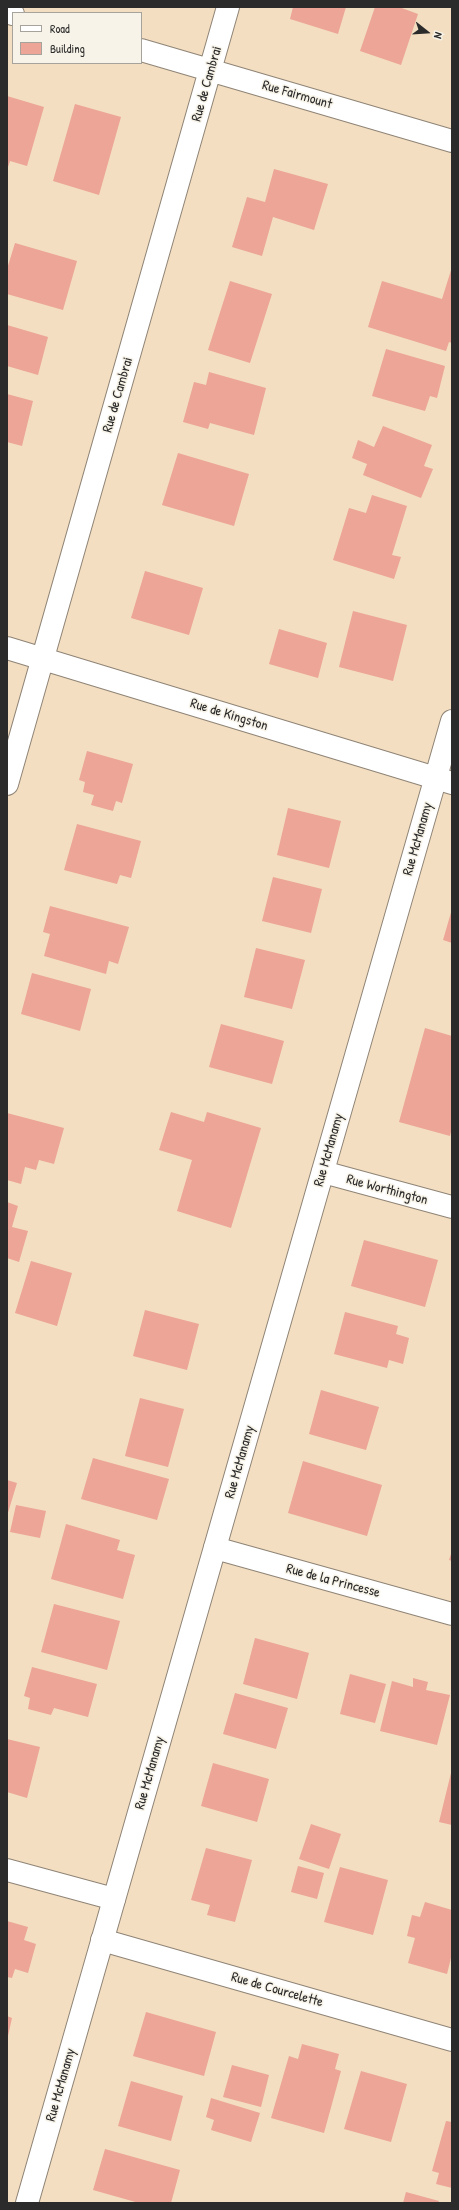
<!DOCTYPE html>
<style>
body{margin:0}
#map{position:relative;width:459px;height:2210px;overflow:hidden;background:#f3dec1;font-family:"Patrick Hand",sans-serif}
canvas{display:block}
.frame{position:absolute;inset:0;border:8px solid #2b2b2b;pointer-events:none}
.legend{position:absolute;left:12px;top:12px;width:130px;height:52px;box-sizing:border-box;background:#f7f3e8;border:1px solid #a5a39c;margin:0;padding:5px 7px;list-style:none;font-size:12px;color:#2b2b2b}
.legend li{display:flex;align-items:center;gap:8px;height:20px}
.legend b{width:20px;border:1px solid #a5a39c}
.north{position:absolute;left:407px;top:12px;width:40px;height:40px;-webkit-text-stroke:3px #f7f3e8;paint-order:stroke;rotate:107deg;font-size:11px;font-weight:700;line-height:16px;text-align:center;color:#2b2b2b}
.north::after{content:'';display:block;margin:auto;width:14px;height:18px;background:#2b2b2b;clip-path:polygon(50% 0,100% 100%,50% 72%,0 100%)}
</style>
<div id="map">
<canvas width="459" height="2210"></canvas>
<div class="frame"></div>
<ul class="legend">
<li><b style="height:5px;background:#fff"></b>Road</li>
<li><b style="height:11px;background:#eca596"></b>Building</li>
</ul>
<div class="north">N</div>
</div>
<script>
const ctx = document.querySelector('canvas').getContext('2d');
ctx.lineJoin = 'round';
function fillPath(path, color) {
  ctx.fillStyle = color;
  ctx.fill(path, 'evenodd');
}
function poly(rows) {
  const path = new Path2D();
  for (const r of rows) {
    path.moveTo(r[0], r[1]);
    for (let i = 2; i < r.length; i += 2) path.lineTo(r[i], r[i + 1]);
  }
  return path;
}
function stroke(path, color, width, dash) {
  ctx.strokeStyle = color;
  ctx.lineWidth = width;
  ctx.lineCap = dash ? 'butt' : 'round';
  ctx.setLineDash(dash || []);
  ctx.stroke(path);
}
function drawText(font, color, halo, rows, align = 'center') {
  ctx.font = font + ' "Patrick Hand",sans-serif';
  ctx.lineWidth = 3;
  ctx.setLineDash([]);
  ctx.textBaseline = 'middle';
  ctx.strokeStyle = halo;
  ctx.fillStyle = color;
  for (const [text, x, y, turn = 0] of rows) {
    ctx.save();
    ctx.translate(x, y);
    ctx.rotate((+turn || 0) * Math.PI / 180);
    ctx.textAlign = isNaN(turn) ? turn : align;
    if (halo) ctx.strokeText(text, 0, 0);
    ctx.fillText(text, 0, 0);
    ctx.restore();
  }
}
fillPath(poly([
 [293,7,346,7,338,34,290,19],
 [375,7,399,7,418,14,401,65,360,51],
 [7,96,44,107,27,166,10,161,7,170],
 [75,104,121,117,99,195,53,181],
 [274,169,328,184,314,230,273,217,262,256,232,247,247,197,265,202],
 [15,243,77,261,63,310,7,294,7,269],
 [452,267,452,343,449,342,446,351,368,327,382,281,442,299],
 [230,281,272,294,250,363,208,350],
 [7,325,48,337,38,375,7,366],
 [386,349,445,366,437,398,430,396,425,411,372,396],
 [209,372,266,388,254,435,210,423,208,429,183,422,194,382,206,385],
 [7,394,33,401,22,446,7,442],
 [383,426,432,445,424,466,433,469,421,498,363,475,367,464,352,458,358,440,374,447],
 [178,453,249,474,234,526,162,505],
 [372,495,407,506,392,555,401,557,394,579,333,560,349,508,366,513],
 [145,571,203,588,189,635,131,618],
 [353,611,407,625,393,681,339,667],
 [279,629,327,643,318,678,269,664],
 [87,751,133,764,122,803,116,801,113,811,91,805,94,795,83,792,85,782,79,780],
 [288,808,341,821,329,868,277,855],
 [77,824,141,841,131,878,120,875,117,884,64,870],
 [273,877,322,889,311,933,262,921],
 [50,906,129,927,118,964,109,961,106,974,44,956,50,934,43,932],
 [452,909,452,943,443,940],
 [256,948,305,960,292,1009,244,997],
 [32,973,91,989,80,1031,21,1014],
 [221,1024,284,1041,272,1084,209,1067],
 [425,1028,452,1036,452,1127,450,1136,399,1122],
 [171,1112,204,1122,207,1112,261,1128,231,1228,177,1211,192,1160,159,1150],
 [7,1113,64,1128,54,1164,39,1160,36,1170,25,1167,21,1184,7,1180],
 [7,1202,18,1206,12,1227,28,1231,19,1262,7,1258],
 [364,1240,438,1260,425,1307,351,1286],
 [31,1261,72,1273,57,1326,15,1313],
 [145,1310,199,1324,187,1370,133,1356],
 [345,1312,398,1326,396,1334,409,1338,403,1364,389,1360,387,1368,334,1354],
 [321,1390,379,1407,366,1450,309,1434],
 [140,1398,184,1409,168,1467,125,1456],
 [93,1458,169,1479,157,1520,81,1499],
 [303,1461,382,1485,367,1536,288,1513],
 [7,1480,17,1483,7,1516],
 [16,1505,46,1511,40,1538,10,1532],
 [66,1524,120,1540,117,1550,135,1555,123,1599,51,1579],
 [452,1551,452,1561,449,1560],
 [54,1604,120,1621,107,1670,41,1652],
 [255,1638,309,1653,297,1699,243,1684],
 [32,1667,97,1684,88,1717,54,1708,51,1715,28,1709,30,1698,24,1696],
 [350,1674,386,1684,375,1723,340,1714],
 [413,1678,428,1682,426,1690,450,1695,437,1745,380,1731,392,1681,413,1687],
 [235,1693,288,1708,276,1749,223,1734],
 [7,1739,40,1747,27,1798,7,1792],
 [213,1763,269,1779,257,1822,201,1806],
 [451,1773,452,1773,452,1825,439,1822],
 [311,1824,341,1834,329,1869,299,1859],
 [206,1848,252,1860,235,1922,207,1915,210,1905,191,1900],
 [298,1866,324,1873,317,1899,291,1892],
 [340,1867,388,1880,373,1935,324,1922],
 [425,1902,452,1910,452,1954,447,1974,408,1963,415,1938,407,1936,412,1915,420,1917],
 [7,1921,28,1927,24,1940,36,1944,28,1973,15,1969,12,1978,7,1977],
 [146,2012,216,2032,204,2076,133,2056],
 [7,2016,12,2018,8,2036,7,2036],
 [302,2044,339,2054,335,2069,341,2071,324,2133,271,2118,289,2056,298,2059],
 [232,2065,269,2075,261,2107,223,2097],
 [361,2071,407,2084,391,2142,344,2129],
 [131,2081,183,2096,171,2141,118,2126],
 [211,2098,260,2113,251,2142,211,2130,214,2120,206,2117],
 [446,2121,452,2122,452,2188,436,2184,439,2173,432,2171],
 [105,2149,180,2170,171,2203,139,2203,93,2190],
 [406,2192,439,2201,438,2203,403,2203]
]), '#eca596');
const minor = poly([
 [7,12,13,14],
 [141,50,452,141],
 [7,648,452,783],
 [7,784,228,7],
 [323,1172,452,1207],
 [215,1548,452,1614],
 [7,1870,114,1899],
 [102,1940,452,2040]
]);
const tertiary = poly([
 [27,2203,452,721]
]);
stroke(minor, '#8f8476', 24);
stroke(tertiary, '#8f8476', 24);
stroke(minor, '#fff', 22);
stroke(tertiary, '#fff', 22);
drawText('14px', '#2b2b2b', '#f7f3e8', [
 ["Rue de Cambrai",207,84,-74],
 ["Rue Fairmount",297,95,16],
 ["Rue de Cambrai",118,395,-74],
 ["Rue de Kingston",229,715,17],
 ["Rue McManamy",418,839,-74],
 ["Rue McManamy",329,1150,-74],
 ["Rue Worthington",387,1190,15],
 ["Rue McManamy",240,1462,-74],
 ["Rue de la Princesse",333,1581,15],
 ["Rue McManamy",150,1773,-74],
 ["Rue de Courcelette",277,1990,16],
 ["Rue McManamy",61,2085,-74]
]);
</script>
